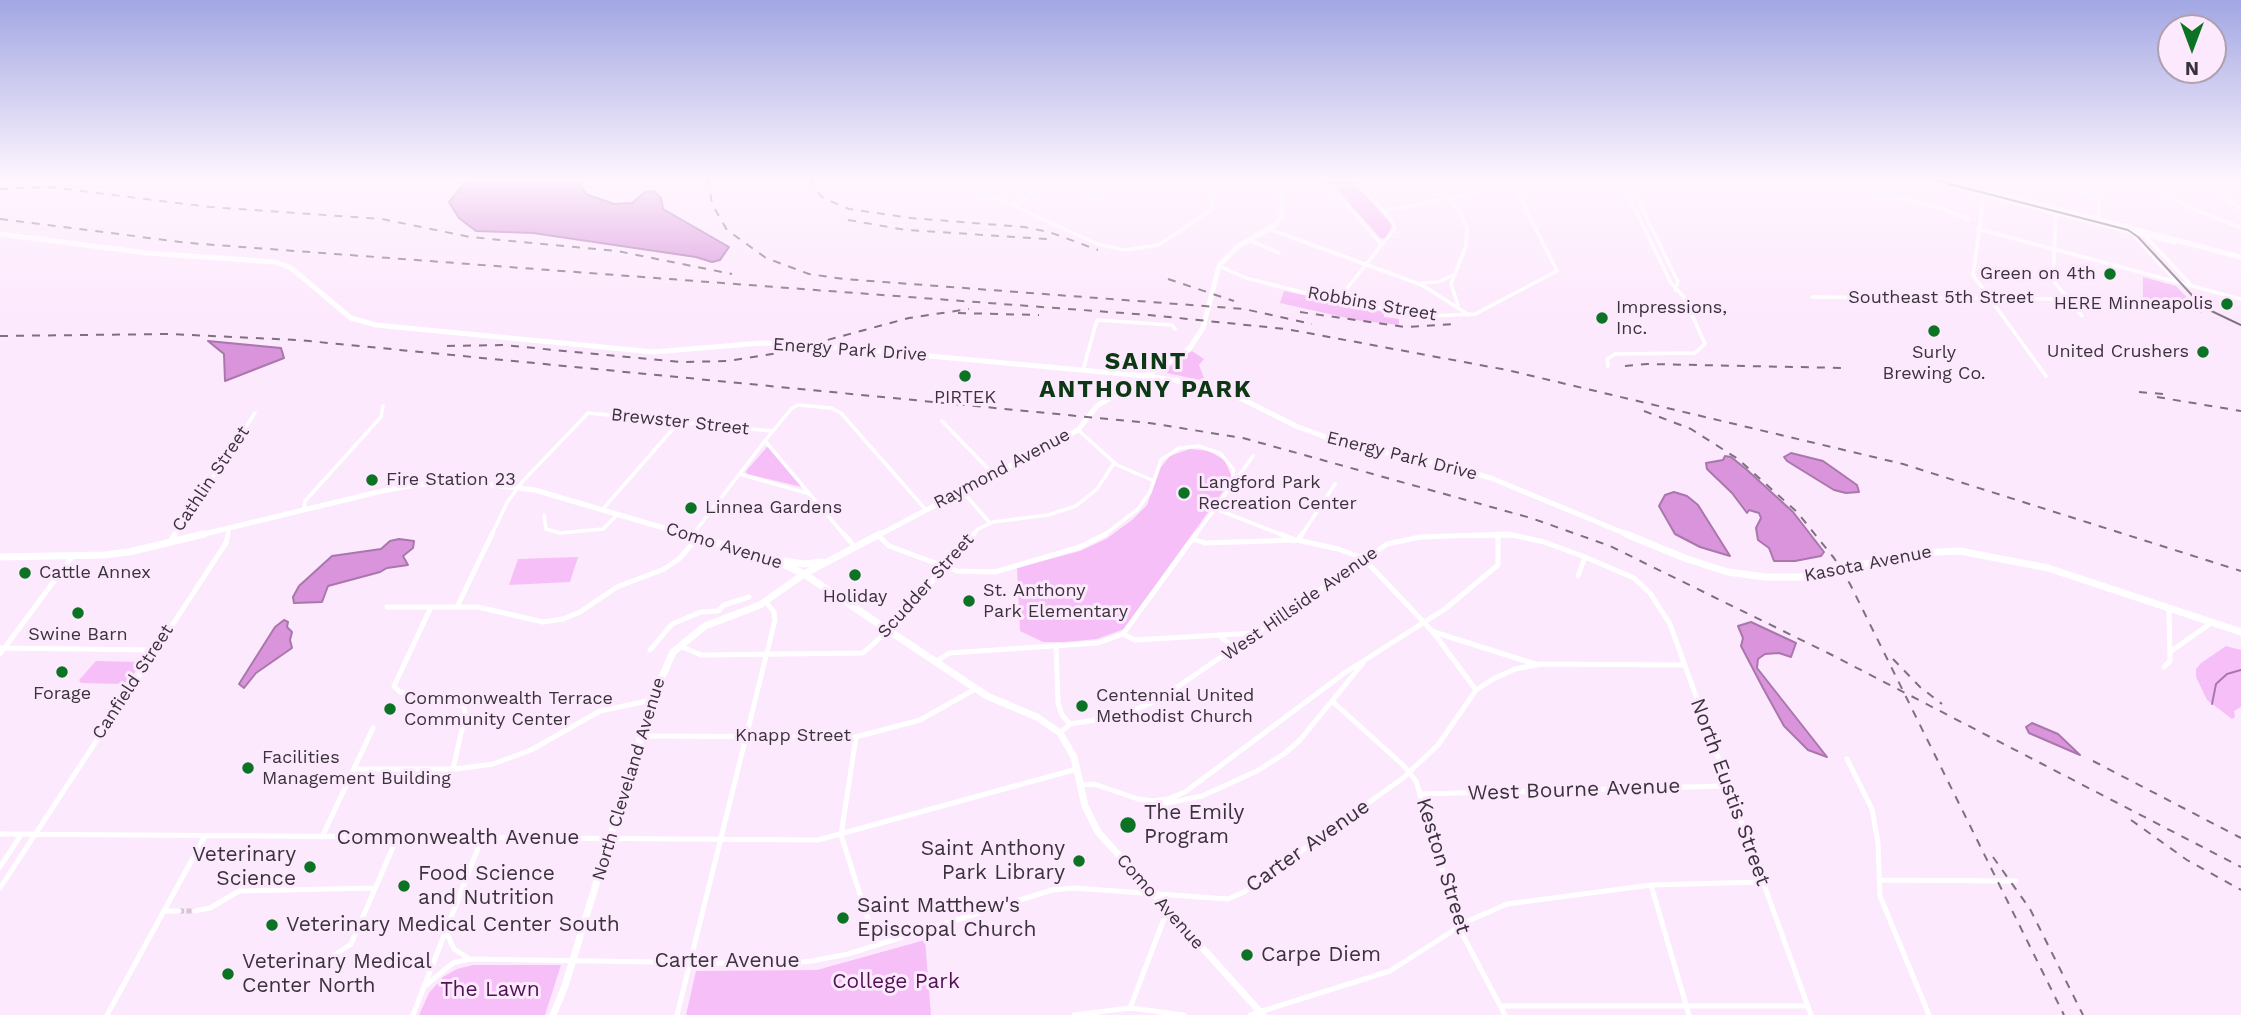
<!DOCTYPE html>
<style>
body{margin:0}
#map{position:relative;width:2241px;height:1015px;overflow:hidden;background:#fde9fd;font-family:"Work Sans",sans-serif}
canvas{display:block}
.north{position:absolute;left:2157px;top:14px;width:70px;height:70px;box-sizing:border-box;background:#fde9fd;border:2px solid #afa0af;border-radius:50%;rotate:180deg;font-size:19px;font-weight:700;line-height:28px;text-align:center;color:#3b333b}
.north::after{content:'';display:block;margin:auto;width:24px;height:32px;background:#0c7324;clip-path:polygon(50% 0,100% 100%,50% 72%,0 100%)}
</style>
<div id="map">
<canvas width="2241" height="1015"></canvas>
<div class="north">N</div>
</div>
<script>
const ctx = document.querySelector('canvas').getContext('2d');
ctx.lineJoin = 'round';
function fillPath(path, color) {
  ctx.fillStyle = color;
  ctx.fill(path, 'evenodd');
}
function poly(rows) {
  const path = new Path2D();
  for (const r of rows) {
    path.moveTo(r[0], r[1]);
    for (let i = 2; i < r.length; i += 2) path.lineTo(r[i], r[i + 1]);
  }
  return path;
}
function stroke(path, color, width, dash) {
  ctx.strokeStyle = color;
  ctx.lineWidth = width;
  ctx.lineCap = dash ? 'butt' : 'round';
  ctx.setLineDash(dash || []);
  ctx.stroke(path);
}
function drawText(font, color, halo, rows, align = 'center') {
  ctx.font = font + ' "Work Sans",sans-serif';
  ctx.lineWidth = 6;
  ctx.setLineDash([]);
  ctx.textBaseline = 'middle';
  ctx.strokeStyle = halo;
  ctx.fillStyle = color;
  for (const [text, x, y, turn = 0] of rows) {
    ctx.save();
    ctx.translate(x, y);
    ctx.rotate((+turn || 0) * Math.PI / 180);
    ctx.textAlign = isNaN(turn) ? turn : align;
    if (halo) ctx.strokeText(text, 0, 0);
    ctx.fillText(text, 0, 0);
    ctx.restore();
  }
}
fillPath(poly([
 [1318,178,1350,178,1392,225,1386,239,1380,238,1336,188],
 [2143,277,2176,286,2202,313,2143,298],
 [1284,291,1384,312,1384,317,1399,319,1399,325,1356,320,1280,303],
 [1192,351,1204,359,1199,365,1205,381,1167,373,1169,367],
 [768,446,802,487,747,474,746,471],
 [1190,449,1210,451,1225,461,1231,475,1229,483,1124,629,1097,639,1065,642,1043,642,1020,631,1017,568,1080,551,1106,539,1132,520,1147,505,1161,467,1170,456],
 [578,557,570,582,509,585,518,559],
 [2226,646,2241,650,2241,707,2234,711,2235,717,2232,719,2207,700,2196,677,2196,669,2201,663],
 [96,661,140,662,140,665,129,681,123,684,81,683,79,680],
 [925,940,931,1015,686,1015,696,971,817,970],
 [473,965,561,965,545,1015,419,1015,429,993,443,977,457,969]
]), '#f6bff7');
const water = poly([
 [468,178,582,178,581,186,586,194,614,204,632,203,645,192,654,191,661,198,663,209,729,247,720,260,712,262,696,257,533,233,476,231,459,218,449,202,468,178],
 [208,341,281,348,284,358,225,381,224,354,208,341],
 [1791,453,1823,461,1857,485,1859,492,1846,493,1834,490,1787,461,1784,457,1791,453],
 [1725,456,1731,457,1746,469,1793,512,1824,552,1821,556,1795,561,1774,561,1769,548,1758,540,1756,528,1761,518,1759,513,1749,510,1747,513,1732,493,1707,469,1706,463,1723,460,1725,456],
 [1674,492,1687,496,1698,505,1730,556,1700,547,1675,534,1659,506,1665,495,1674,492],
 [399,539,414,541,413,548,403,556,408,565,387,568,380,572,328,586,322,602,294,603,293,597,299,586,332,556,381,549,390,541,399,539],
 [284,620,288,622,287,627,292,632,290,640,292,648,256,673,244,688,239,684,275,627,284,620],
 [1751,622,1796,643,1791,657,1779,653,1765,654,1758,659,1757,668,1827,757,1808,750,1784,726,1763,688,1741,646,1743,638,1738,626,1751,622],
 [2032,723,2058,734,2080,755,2029,733,2026,727,2032,723]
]);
fillPath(water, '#da94dc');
stroke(water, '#aa77ac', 2);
stroke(poly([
 [2212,704,2216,684,2227,674,2241,670]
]), '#aa77ac', 2);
stroke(poly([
 [179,911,195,911]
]), '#d6c5d6', 5, [5, 2.5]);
stroke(poly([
 [953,178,1097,244,1125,250,1158,245,1209,212,1214,201,1213,193,1197,178],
 [1048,178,1096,196,1123,178],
 [1313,178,1333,189,1382,245],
 [1431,178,1459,210,1467,228,1466,246,1451,284,1458,305],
 [1627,178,1678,282,1675,290],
 [1779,178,1862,187,1943,209,1968,219],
 [1974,178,1984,195,1973,275,2046,376],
 [2043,178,2099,198],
 [2090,178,2099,187,2099,219],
 [2153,178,2167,194,2186,206,2241,228],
 [2198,178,2241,209],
 [1384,211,1479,192],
 [2056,213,2053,280,2082,316],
 [1269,229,1422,285,1469,315],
 [1978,229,2241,299],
 [2131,232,2175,280],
 [2144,235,2191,285],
 [1249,240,1279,253],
 [1219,266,1246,278,1329,299,1428,316,1475,314,1557,271,1510,178],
 [1422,283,1438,282,1453,275],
 [1812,297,2069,299],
 [1337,301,1395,228,1390,218,1353,178],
 [1608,366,1607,359,1615,354,1695,353,1705,344,1684,297,1671,283,1620,178],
 [1083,370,1097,320,1172,325,1175,329],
 [942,421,993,474],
 [1078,430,1117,465,1154,481],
 [765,441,845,536],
 [740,474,810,494],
 [962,491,990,523],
 [1216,509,1285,536],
 [304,510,305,501,381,417,383,406],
 [602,510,679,422],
 [544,515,546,529,560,533,603,529,618,514],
 [174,536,255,413],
 [228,536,229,529],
 [491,536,508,501,523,481,588,413,772,431],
 [695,536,697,529,768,437,792,408,798,405,831,408,841,413,926,510],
 [972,536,978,529,993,522,1048,515,1076,506,1097,489,1114,463],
 [1103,536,1138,509,1150,492,1161,460,1179,448,1199,446,1221,454,1233,469,1233,483],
 [1195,536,1253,456],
 [1301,536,1335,484],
 [1457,536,1516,536]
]), '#fff', 3.5);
stroke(poly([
 [844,534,855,547],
 [1280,534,1293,539],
 [879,536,889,546,957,571,995,572,1080,547,1106,534],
 [1193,539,1205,543,1297,540,1338,549,1363,558,1433,632,1476,690],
 [1298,540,1302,534],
 [169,543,175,534],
 [1578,576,1585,557],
 [387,607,478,607,543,622,563,619,580,612,617,587,664,569,679,559,692,544,695,534],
 [431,607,394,686,400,692,464,706,465,716,453,769],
 [457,607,492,534],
 [1434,632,1535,664],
 [1123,634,1196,534],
 [1219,635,1228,643,1230,652],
 [680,646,701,655,863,653,889,630,974,534],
 [1056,646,1058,703,1062,715,1070,724],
 [0,648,153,650],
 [650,650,672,624,701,612,718,611,724,605,749,597],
 [2170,652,2211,623],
 [0,654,72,557],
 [937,661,949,653,1098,643,1123,634,1135,640,1254,633],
 [2164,667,2170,661,2169,608],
 [1333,702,1403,765,1416,781,1459,928,1505,1015],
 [1060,733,1070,724,1120,716,1158,700,1387,544,1420,537,1508,534,1544,542,1585,557,1634,578,1650,593,1670,624,1811,1015],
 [642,736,856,737,920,720,977,688],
 [856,737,841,835,876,944],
 [1847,759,1872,809,1878,843,1880,896,1929,1015],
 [355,769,456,769,493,764,531,750,600,711,652,700],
 [1080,785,1094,784,1138,799,1167,803,1202,796,1257,771,1284,754,1300,740,1363,663],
 [1421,794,1727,786],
 [1151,801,1168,799,1185,792,1346,672,1445,609,1498,565,1498,534],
 [0,834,818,840,1077,769],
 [322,837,373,728],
 [0,867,21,835],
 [1879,880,2016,881],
 [1651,885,1689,1015],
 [0,888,226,543,228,534],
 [164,911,179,911],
 [195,911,210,908,239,891,375,888],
 [447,934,454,949,468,958],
 [305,960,330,958,351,944,397,838],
 [425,986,453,963,469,959,780,964,812,961,848,954,1052,890,1074,888,1228,899,1244,892,1403,778,1438,745,1476,690,1493,679,1515,669,1541,664,1685,665],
 [1500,1006,1808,1006],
 [1130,1008,1167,911],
 [107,1015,205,836],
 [413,1015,482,838],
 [677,1015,775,620,774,612,766,602],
 [1074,1015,1130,1008,1184,1015],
 [1250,1015,1390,971,1468,921,1507,904,1651,885,1762,882]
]), '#fff', 5);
stroke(poly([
 [1919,178,2174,242],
 [1939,178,2241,257],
 [1015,205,1035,191,1044,178],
 [0,234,147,253,276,262,291,268,351,318,376,325,654,352,761,343,800,344,1146,376,1197,384,1242,399,1296,426,1344,444,1440,464,1491,478,1631,536],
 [196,536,382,491,416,485,467,482,535,490,691,536],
 [877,536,1078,430,1097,406,1189,349,1203,328,1219,266,1237,247,1275,225,1282,216,1282,178]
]), '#fff', 5);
stroke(poly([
 [685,534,774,560,804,574,987,696,1037,717,1060,733,1074,757,1085,806,1098,832,1263,1015],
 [1626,534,1687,559,1728,572,1765,577,1803,577,1917,553,1960,551,2048,568,2241,632],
 [0,557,104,555,129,552,204,534],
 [784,561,804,564,822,562],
 [553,1015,565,986,652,700,673,652,705,626,760,605,804,574,880,534]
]), '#fff', 7);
stroke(poly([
 [1926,178,2128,230,2138,237,2203,307,2241,325]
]), '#7d717d', 2);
stroke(poly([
 [708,178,712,204,727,230,766,258,809,274,844,279,1244,309,1312,324],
 [812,178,814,188,823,198,849,209,911,218,1024,227,1049,232,1098,250],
 [0,189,49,187,210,207,382,219,470,237,617,251,732,274],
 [0,219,189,243,1149,315,1286,329,1507,370,1903,464,2241,571],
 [848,220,906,230,1048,239],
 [1168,279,1234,301],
 [1300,312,1405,327,1456,324],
 [958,313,1039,315],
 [0,336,168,334,298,340,1149,423,1243,438,1531,518,1610,546,1830,654,2241,867],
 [447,346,502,345,681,362,728,361,779,353,909,318,969,309],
 [1625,366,1647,364,1844,368],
 [2139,392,2163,394],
 [2157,397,2241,411],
 [1644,411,1691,429,1738,459,1797,512,1834,558,1850,584,2064,1015],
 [1893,659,1920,687,1942,704],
 [2093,761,2241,838],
 [2131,820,2187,860,2241,890],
 [1993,857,2030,909,2083,1015]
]), '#7d717d', 2, [8, 8]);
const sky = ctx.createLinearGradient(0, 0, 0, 320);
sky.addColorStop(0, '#a2a7e3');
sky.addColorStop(0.56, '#fef5fe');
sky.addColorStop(1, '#fef5fe00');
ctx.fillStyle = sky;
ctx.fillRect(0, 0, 2241, 320);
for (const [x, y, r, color] of [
 [2110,274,7,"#0c7324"],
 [2227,304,7,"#0c7324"],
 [1602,318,7,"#0c7324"],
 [1934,331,7,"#0c7324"],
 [2203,352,7,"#0c7324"],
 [965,376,7,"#0c7324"],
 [372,480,7,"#0c7324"],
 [1184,493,7,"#0c7324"],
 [691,508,7,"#0c7324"],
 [25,573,7,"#0c7324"],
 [855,575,7,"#0c7324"],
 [969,601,7,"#0c7324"],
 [78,613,7,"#0c7324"],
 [62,672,7,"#0c7324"],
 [1082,706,7,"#0c7324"],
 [390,709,7,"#0c7324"],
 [248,768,7,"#0c7324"],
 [1128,825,9,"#0c7324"],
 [1079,861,7,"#0c7324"],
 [310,867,7,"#0c7324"],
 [404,886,7,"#0c7324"],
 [843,918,7,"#0c7324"],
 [272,925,7,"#0c7324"],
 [1247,955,7,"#0c7324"],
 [228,974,7,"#0c7324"]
]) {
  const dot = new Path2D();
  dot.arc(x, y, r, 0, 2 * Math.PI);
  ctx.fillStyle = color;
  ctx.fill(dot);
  stroke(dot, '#fde9fd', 2.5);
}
drawText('18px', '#3b333b', '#fde9fd', [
 ["Green on 4th",2096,274,"right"],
 ["HERE Minneapolis",2213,304,"right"],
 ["Impressions,",1616,308],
 ["Inc.",1616,329],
 ["United Crushers",2189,352,"right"],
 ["Surly",1934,353,"center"],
 ["Brewing Co.",1934,374,"center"],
 ["PIRTEK",965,398,"center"],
 ["Fire Station 23",386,480],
 ["Langford Park",1198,483],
 ["Recreation Center",1198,504],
 ["Linnea Gardens",705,508],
 ["Cattle Annex",39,573],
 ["St. Anthony",983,591],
 ["Park Elementary",983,612],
 ["Holiday",855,597,"center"],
 ["Swine Barn",78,635,"center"],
 ["Forage",62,694,"center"],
 ["Centennial United",1096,696],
 ["Methodist Church",1096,717],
 ["Commonwealth Terrace",404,699],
 ["Community Center",404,720],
 ["Facilities",262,758],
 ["Management Building",262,779]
], 'left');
drawText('18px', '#3b333b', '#fde9fd', [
 ["Southeast 5th Street",1941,298],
 ["Robbins Street",1372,304,10],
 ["Energy Park Drive",850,350,4],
 ["Brewster Street",680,422,6],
 ["Energy Park Drive",1402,456,14],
 ["Raymond Avenue",1002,469,-28],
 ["Cathlin Street",211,479,-56],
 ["Como Avenue",724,546,17],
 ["Kasota Avenue",1868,564,-11],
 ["Scudder Street",926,586,-48],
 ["West Hillside Avenue",1300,604,-35],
 ["Canfield Street",133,682,-57],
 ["Knapp Street",793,736],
 ["North Cleveland Avenue",629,779,-73],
 ["Como Avenue",1160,902,48]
]);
drawText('21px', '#3b333b', '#fde9fd', [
 ["West Bourne Avenue",1574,790,-2],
 ["North Eustis Street",1730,792,70],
 ["Commonwealth Avenue",458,838],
 ["Carter Avenue",1308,846,-35],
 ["Keston Street",1443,866,73],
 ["Carter Avenue",727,961]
]);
drawText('21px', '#3b333b', '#fde9fd', [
 ["The Emily",1144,813],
 ["Program",1144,837],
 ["Saint Anthony",1065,849,"right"],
 ["Park Library",1065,873,"right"],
 ["Veterinary",296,855,"right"],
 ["Science",296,879,"right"],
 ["Food Science",418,874],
 ["and Nutrition",418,898],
 ["Saint Matthew's",857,906],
 ["Episcopal Church",857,930],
 ["Veterinary Medical Center South",286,925],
 ["Carpe Diem",1261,955],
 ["Veterinary Medical",242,962],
 ["Center North",242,986]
], 'left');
drawText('21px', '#501253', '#fde9fd', [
 ["College Park",896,982],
 ["The Lawn",490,990]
]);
ctx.letterSpacing = '2px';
drawText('bold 24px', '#0c3913', '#fde9fd', [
 ["SAINT",1146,362],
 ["ANTHONY PARK",1146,390]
]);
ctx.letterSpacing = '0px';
</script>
